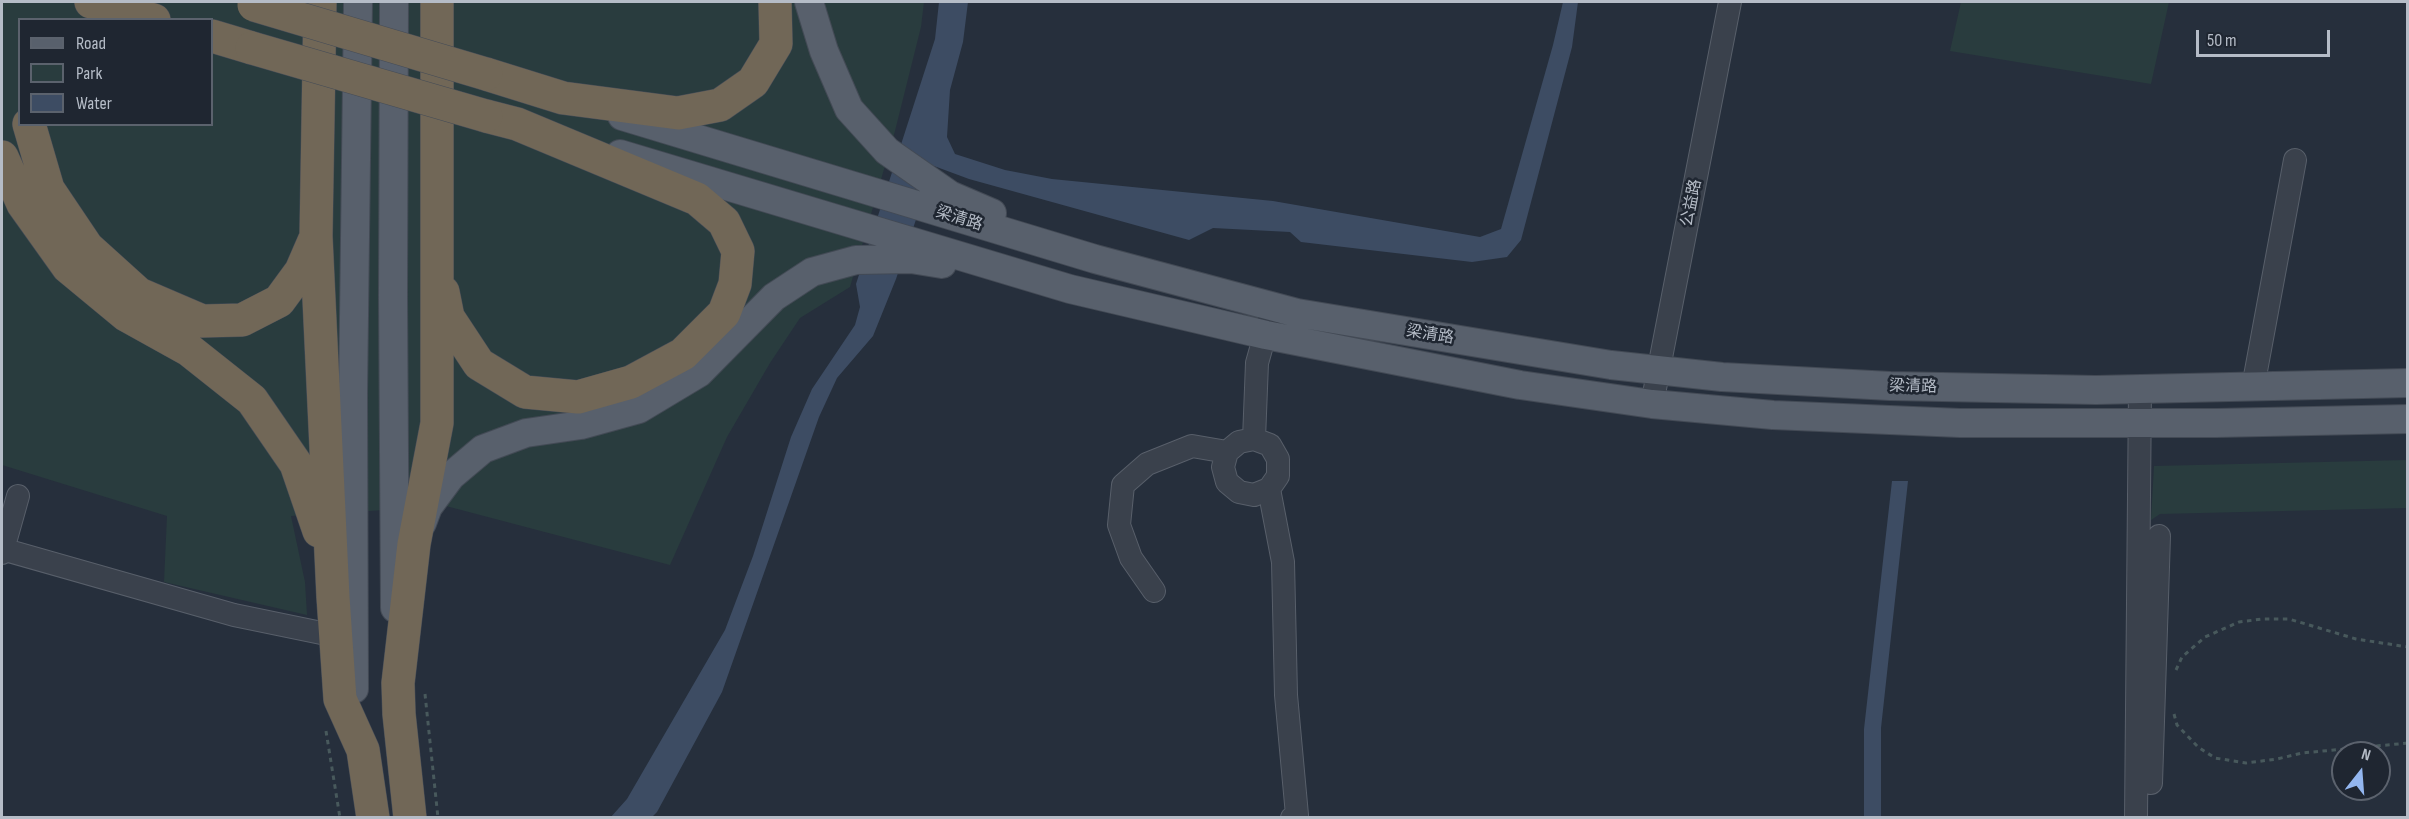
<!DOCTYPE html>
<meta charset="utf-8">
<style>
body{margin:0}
#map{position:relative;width:2409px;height:819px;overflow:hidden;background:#262f3c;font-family:"Sofia Sans Condensed",sans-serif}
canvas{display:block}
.frame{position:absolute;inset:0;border:3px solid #b5bcc7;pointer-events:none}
.legend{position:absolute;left:18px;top:18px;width:195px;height:108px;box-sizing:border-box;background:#1f2631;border:2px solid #5b626d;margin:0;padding:8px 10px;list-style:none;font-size:18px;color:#b5bcc7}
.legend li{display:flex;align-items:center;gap:12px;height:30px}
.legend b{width:30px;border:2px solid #5b626d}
.north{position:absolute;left:2331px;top:741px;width:60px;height:60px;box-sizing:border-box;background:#1f2631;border:2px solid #5b626d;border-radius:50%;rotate:17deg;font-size:16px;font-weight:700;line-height:24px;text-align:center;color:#b5bcc7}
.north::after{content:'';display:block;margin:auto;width:21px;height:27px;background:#93b6ef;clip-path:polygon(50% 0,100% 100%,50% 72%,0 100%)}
.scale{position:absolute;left:2196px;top:30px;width:134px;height:27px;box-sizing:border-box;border:3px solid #b5bcc7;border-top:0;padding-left:8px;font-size:18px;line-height:21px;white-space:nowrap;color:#b5bcc7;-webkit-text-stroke:4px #1f2631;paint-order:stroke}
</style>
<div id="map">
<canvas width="2409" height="819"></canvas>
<div class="frame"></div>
<ul class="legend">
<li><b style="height:8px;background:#58606c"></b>Road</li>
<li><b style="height:16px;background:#293c3e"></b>Park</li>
<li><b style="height:16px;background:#3d4c63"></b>Water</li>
</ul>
<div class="north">N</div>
<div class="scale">50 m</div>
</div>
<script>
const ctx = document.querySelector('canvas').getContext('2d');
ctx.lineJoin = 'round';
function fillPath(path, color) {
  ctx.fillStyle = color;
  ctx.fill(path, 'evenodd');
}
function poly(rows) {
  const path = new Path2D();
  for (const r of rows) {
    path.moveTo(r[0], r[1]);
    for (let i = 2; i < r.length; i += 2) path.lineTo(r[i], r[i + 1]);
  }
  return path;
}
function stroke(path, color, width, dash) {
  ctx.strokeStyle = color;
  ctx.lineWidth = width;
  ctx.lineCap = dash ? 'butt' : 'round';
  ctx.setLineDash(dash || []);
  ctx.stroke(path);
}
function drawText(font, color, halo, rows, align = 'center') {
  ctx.font = font + ' "Sofia Sans Condensed","Noto Sans SC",sans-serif';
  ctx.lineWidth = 5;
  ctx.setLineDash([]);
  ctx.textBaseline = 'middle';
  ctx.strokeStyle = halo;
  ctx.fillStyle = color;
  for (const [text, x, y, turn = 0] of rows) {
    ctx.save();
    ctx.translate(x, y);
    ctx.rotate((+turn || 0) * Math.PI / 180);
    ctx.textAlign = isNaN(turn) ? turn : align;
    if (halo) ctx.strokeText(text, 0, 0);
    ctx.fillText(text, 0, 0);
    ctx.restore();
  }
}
fillPath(poly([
 [2,2,924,2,921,27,895,131,850,287,800,318,770,363,727,437,670,565,446,506,291,516,305,582,307,615,164,582,167,516,2,465],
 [20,20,212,20,212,124,20,124],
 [1961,2,2169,2,2151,84,1950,51],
 [2407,460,2407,508,2160,514,2151,520,2154,466]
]), '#293c3e');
fillPath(poly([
 [939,2,968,2,963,42,950,90,947,137,955,154,1005,170,1052,179,1273,201,1480,237,1501,229,1553,45,1563,2,1578,2,1572,47,1521,240,1507,257,1472,262,1301,242,1290,232,1213,228,1189,240,969,179,934,166,896,279,873,336,837,378,819,417,722,692,657,812,652,817,610,818,627,799,725,630,753,556,791,437,812,389,855,325,860,307,856,284,935,39],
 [1892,481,1908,481,1881,728,1881,817,1864,817,1864,729]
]), '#3d4c63');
const minor = poly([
 [2253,387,2295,160],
 [1652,404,1730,2],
 [1254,439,1257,363,1273,306],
 [1269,489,1254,495,1239,492,1227,482,1223,467,1227,452,1239,442,1254,439,1270,445,1278,459,1278,476,1269,489,1283,562,1286,695,1297,815,1292,818],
 [2,549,234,615,336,636],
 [2,553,18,496],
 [1154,591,1131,558,1119,525,1123,485,1147,464,1192,446,1227,452],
 [2151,783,2159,536],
 [2136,818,2140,389]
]);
const major = poly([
 [394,2,393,295,395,608],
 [809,2,824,51,849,109,887,151,950,195,992,213],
 [622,116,1095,259,1297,313,1611,365,1722,377,1890,386,2096,390,2408,383],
 [620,154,1070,289,1266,335,1520,385,1652,404,1773,415,1960,423,2216,423,2408,419],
 [422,523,428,507,451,476,483,449,526,433,581,425,639,409,699,373,774,297,812,272,856,260,911,259,942,264],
 [354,689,353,395,358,2]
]);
const highway = poly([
 [91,2,154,20],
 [320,2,316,236,333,597,340,699,363,750,373,818],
 [212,36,252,48],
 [486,74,563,98,678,113,720,105,753,82,776,44,775,2],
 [29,124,48,189,87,247,139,294,202,321,242,320,279,301,301,271,314,241],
 [2,157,23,204,68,267,126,315,189,350,252,400,296,464,319,531],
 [443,292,448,317,479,364,525,392,578,397,631,382,683,354,724,313,735,284,738,251,724,222,697,199,517,124,486,116],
 [410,818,399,714,398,683,414,544,437,423,437,2]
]);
stroke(minor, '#585f6a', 24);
stroke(major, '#434a55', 30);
stroke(highway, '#454c57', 34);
stroke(poly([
 [2176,670,2182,657,2205,637,2239,622,2262,619,2289,619,2356,639,2408,647],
 [425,694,438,818],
 [2174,714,2177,725,2198,747,2215,758,2246,763,2277,759,2302,753,2408,743],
 [326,731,340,818]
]), '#48595c', 3, [4.5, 4.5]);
stroke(minor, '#3a414c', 22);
stroke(major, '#58606c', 28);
stroke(highway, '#716757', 33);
const highwayBridge = poly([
 [254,5,486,74],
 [252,48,486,116]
]);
stroke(highwayBridge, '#454c57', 34, []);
stroke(highwayBridge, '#716757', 33);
drawText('16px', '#b5bcc7', '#1f2631', [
 ["公益路",1692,203,-79],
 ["梁清路",959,219,17],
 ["梁清路",1430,335,9],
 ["梁清路",1913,387,1]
]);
</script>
